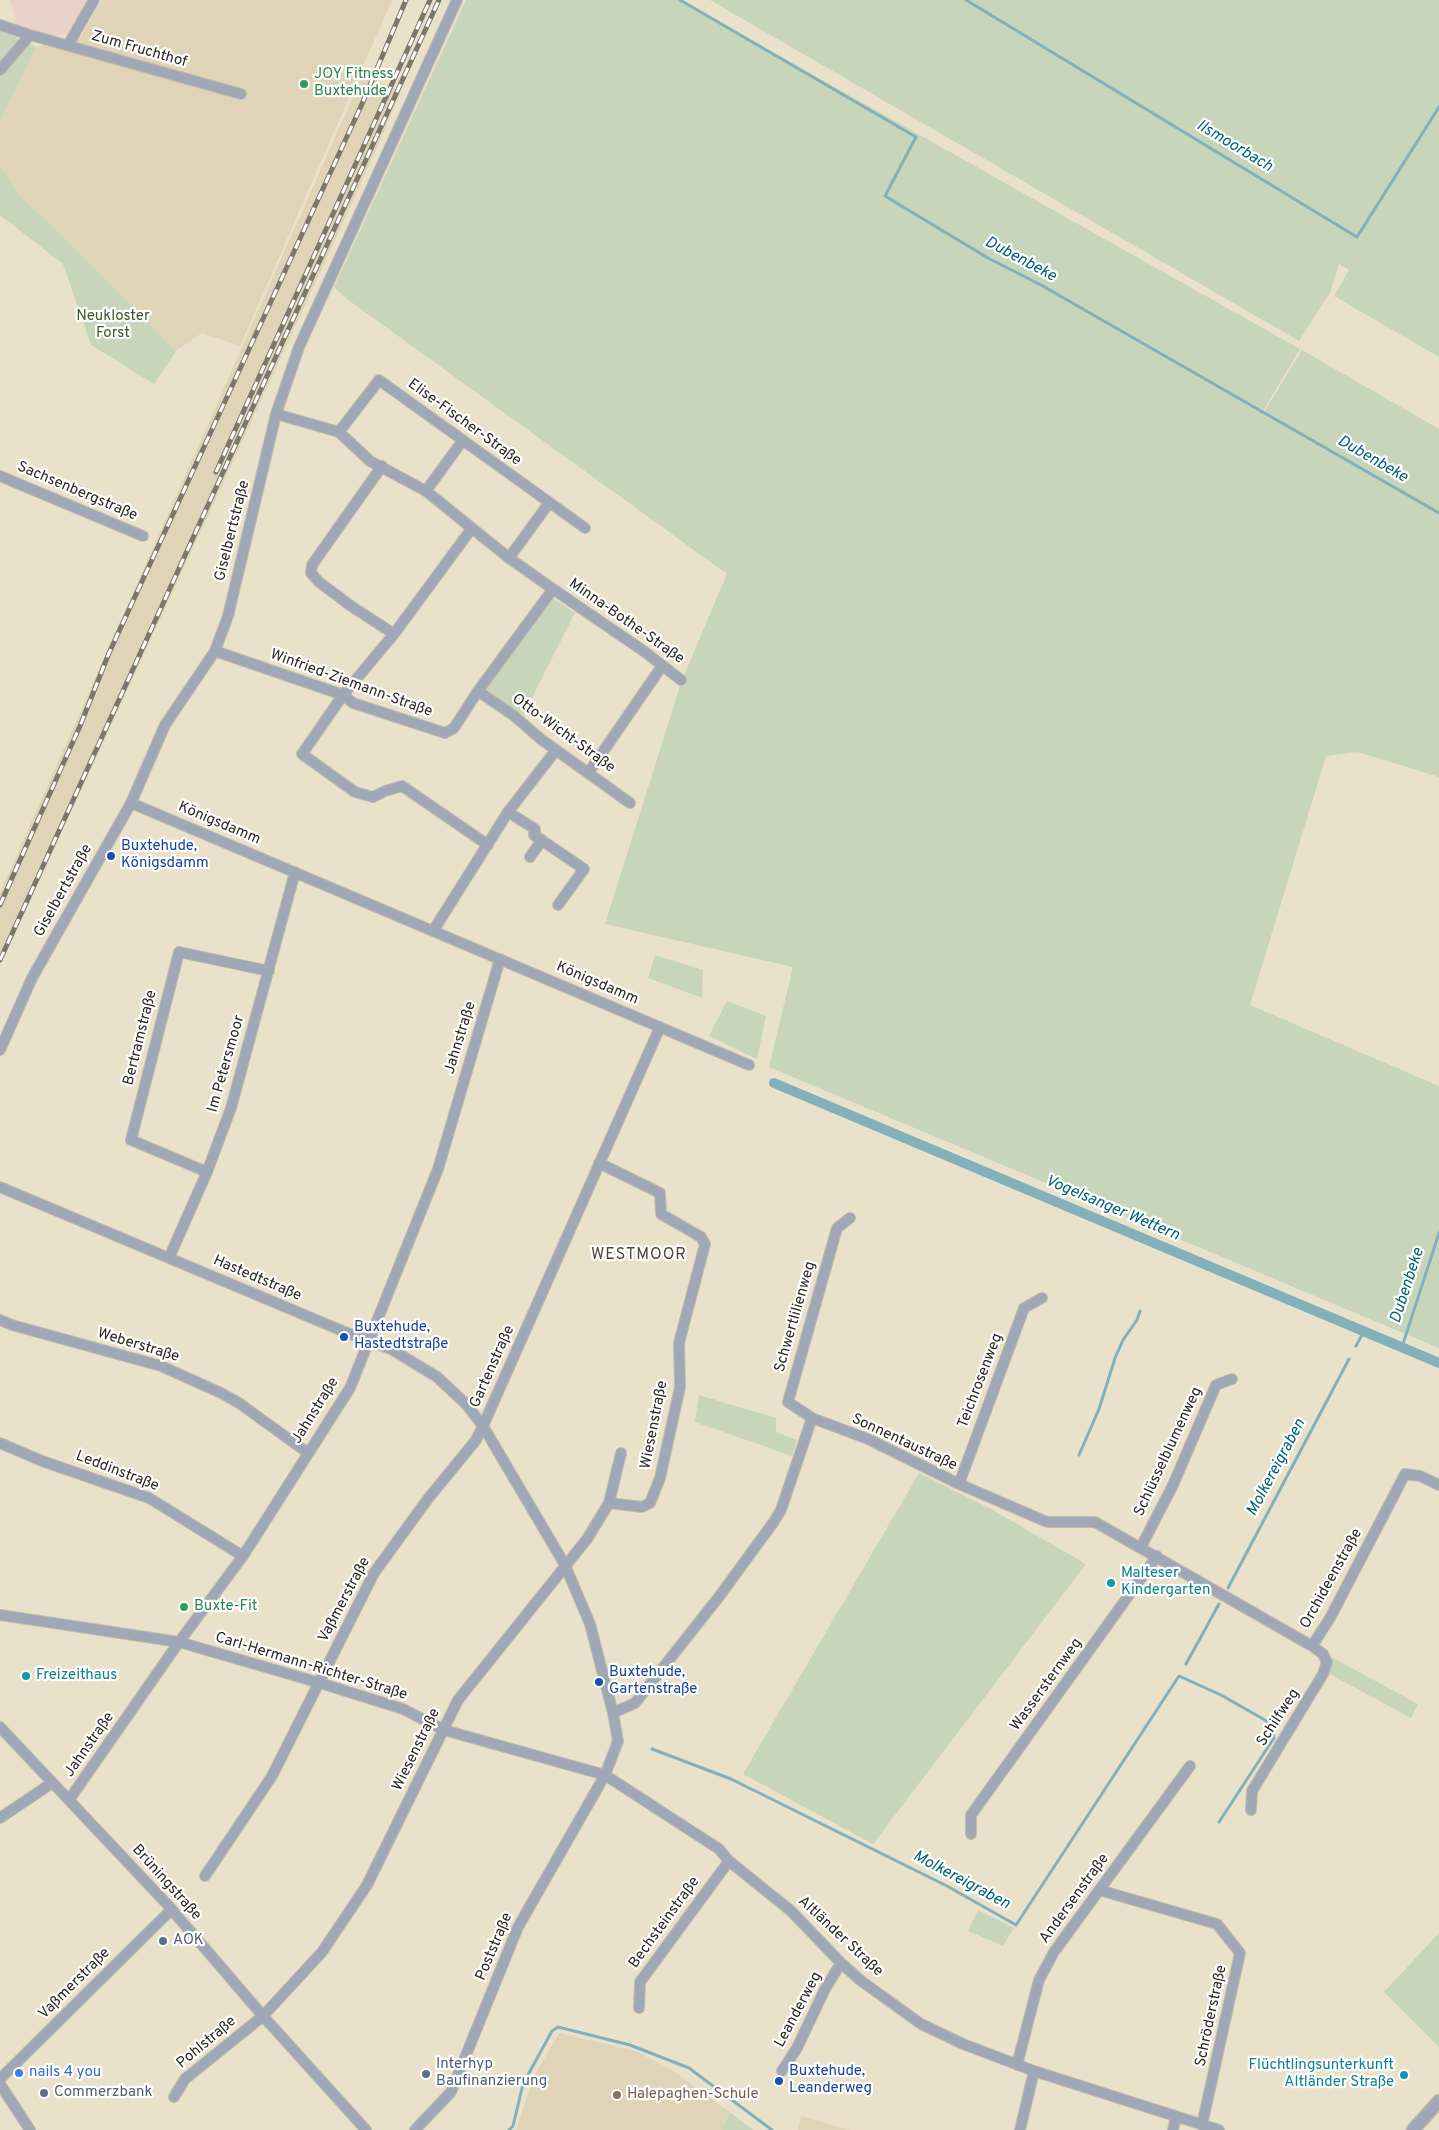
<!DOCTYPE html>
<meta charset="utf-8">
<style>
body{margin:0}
canvas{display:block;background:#eae1ca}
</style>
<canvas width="1439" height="2130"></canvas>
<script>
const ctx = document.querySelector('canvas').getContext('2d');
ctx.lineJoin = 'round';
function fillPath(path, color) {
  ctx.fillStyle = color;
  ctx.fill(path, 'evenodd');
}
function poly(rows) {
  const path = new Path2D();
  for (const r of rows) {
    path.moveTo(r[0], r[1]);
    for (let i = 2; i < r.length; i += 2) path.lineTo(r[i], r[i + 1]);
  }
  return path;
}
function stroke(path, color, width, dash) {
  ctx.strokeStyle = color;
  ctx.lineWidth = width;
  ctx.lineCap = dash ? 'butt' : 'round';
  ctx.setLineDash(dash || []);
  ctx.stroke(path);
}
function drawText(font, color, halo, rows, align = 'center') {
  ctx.font = font + ' Overpass,sans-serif';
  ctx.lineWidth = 4.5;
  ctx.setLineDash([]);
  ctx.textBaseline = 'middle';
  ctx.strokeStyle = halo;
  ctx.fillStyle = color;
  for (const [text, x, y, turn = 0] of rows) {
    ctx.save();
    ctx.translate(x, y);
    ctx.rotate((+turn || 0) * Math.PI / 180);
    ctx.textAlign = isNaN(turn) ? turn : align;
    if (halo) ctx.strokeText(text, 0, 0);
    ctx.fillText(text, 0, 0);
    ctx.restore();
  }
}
fillPath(poly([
 [10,0,90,0,72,32,55,36,17,26]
]), '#ebd1cc');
fillPath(poly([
 [102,0,392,0,240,346,202,333,176,351,61,234,18,194,0,167,0,122,36,47,81,36],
 [363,74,401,92,355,197,0,966,0,893],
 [559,2033,635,2051,669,2068,730,2112,722,2130,516,2130,533,2078],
 [801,2116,846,2129,851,2130,798,2130]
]), '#dfd4b7');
fillPath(poly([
 [466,0,680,0,1300,349,1263,411,1245,401,1264,412,1302,350,1439,429,1439,777,1358,752,1326,756,1250,1005,1439,1086,1439,1348,769,1067,793,967,605,924,682,680,727,574,347,299,334,287],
 [710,0,1439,0,1439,357,1334,296,1349,270,1339,264,1330,293,1299,341],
 [0,30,36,47,0,122],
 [0,167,18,194,61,234,176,351,154,384,91,345,63,264,0,215],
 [551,597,575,613,523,715,486,689],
 [655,955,703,970,702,998,648,978],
 [727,1001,766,1016,757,1059,709,1036],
 [699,1395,776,1418,776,1432,797,1440,792,1456,695,1422],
 [919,1473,991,1509,1086,1564,873,1844,743,1774],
 [1333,1658,1418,1704,1411,1718,1326,1672],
 [978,1910,1014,1928,1003,1946,968,1931],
 [1439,1933,1439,2047,1384,1992],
 [730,2112,753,2130,722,2130]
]), '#c7d5bb');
stroke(poly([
 [680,0,916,137,885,196,988,258,1041,285,1439,513],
 [966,0,1357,237,1439,107],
 [1356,1346,1364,1331],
 [1402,1347,1439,1233],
 [1079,1455,1099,1409,1115,1358,1123,1340,1137,1320,1140,1311],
 [1228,1588,1349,1359],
 [1186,1664,1219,1604],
 [652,1749,731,1779,947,1886,1016,1925,1179,1676,1221,1695,1272,1724,1274,1738,1219,1822],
 [509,2130,513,2126,523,2084,552,2031,558,2027,630,2045,689,2068,772,2130]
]), '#82b0bb', 3);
stroke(poly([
 [774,1083,1439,1363]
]), '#82b0bb', 10);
const minor = poly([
 [0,25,30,35],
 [68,45,94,0],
 [0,70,30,35,241,94],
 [339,432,379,380,585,528],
 [382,466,312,565,311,573,319,582,351,606,394,634],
 [0,476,143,536],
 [426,491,463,440],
 [472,528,394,634,343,695,302,754,355,792,373,797,385,791,402,786,488,845],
 [509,558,549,503],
 [553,589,645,652,681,680],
 [215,651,343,695,353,703,445,733,454,728,478,691,553,589,509,558,426,491,370,461,339,432,276,414],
 [478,691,513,715,542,740,630,803],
 [589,772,662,666],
 [131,803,749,1065],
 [508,812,535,829,534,835,584,869,558,905],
 [530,857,542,840],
 [433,931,508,812,556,750],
 [0,1050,32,978,131,803,165,725,215,651,228,616,276,414,299,347,457,0],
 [599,1163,660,1193,661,1214,701,1237,705,1244,679,1343,680,1387,660,1478,650,1503,642,1507,609,1503],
 [207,1172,131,1140,179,952,269,971],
 [0,1187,345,1332,391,1349,437,1377,466,1404,483,1426,565,1565,590,1624,613,1713,618,1741,605,1775,518,1927,451,2092,415,2130],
 [169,1258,207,1172,231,1108,295,872],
 [0,1320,12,1325,161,1366,221,1393,239,1403,308,1453],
 [812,1418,788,1402,837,1228,850,1218],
 [0,1443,42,1461,149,1498,243,1556],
 [959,1484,1024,1308,1042,1298],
 [1141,1547,1173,1485,1216,1385,1232,1379],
 [0,1615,179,1642,320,1683,403,1709,444,1730,605,1775,719,1849,729,1861,791,1911,841,1963,860,1980,921,2024,963,2044,1034,2071,1219,2130],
 [613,1713,635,1703,718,1598,773,1523,781,1510,812,1418,868,1439,959,1484,1047,1522,1095,1522,1312,1646,1330,1618,1405,1474,1420,1476,1439,1485],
 [0,1727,166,1903,263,2016,366,2130],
 [69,1800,179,1642,243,1556,350,1388,438,1169,500,959],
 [1251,1810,1252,1791,1323,1674,1327,1662,1323,1654,1312,1646],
 [0,1818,52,1783],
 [971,1834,971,1815,1157,1556],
 [205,1876,272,1776,374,1573,427,1500,476,1440,483,1426,660,1027],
 [1099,1890,1217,1924,1240,1953,1202,2125],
 [639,2008,640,1982,729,1861],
 [1017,2065,1039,1980,1054,1952,1190,1766],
 [782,2071,797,2048,825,1989,841,1963],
 [0,2079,171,1910],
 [0,2084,30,2130],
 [174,2097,185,2079,263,2016,322,1952,367,1885,458,1700,587,1539,609,1503,621,1453],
 [1020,2130,1034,2071],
 [1173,2130,1176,2117]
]);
const tertiary = poly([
 [1413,2130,1439,2101]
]);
stroke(minor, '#c4bca8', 12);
stroke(tertiary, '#c4bca8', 15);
stroke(minor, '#a0a8b7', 10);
stroke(tertiary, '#a0a8b7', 12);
const rail = poly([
 [216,472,430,0],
 [0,905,80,726,109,653,362,104,406,0],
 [0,960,439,0]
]);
stroke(rail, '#7c7768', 5);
stroke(rail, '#fff', 3, [9]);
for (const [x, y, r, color] of [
 [304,84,5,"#2e9e5b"],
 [111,856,5,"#1a4fb4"],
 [344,1337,5,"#1a4fb4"],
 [1111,1583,5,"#0f9aa8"],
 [184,1607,5,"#2e9e5b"],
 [26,1676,5,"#0f9aa8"],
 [599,1682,5,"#1a4fb4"],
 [163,1941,5,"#5c6f8a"],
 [19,2073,5,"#3f7fe0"],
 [426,2074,5,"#5c6f8a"],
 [1404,2075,5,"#0f9aa8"],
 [779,2081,5,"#1a4fb4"],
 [44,2093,5,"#5c6f8a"],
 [617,2095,5,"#8d6e63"]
]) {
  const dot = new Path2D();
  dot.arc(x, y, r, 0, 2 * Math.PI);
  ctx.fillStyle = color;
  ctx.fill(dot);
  stroke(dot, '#fff', 2);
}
drawText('15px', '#2b281f', '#fff', [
 ["Zum Fruchthof",139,50,16],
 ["Elise-Fischer-Straße",464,423,36],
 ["Sachsenbergstraße",77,492,23],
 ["Giselbertstraße",233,531,-76],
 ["Minna-Bothe-Straße",626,622,35],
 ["Winfried-Ziemann-Straße",351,684,20],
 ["Otto-Wicht-Straße",563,734,36],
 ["Königsdamm",219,824,23],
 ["Giselbertstraße",64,891,-61],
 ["Königsdamm",597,984,23],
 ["Bertramstraße",141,1038,-76],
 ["Jahnstraße",461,1038,-73],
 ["Im Petersmoor",227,1064,-74],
 ["Hastedtstraße",257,1279,23],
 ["Schwertlilienweg",796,1317,-74],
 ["Weberstraße",138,1346,17],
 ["Gartenstraße",493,1367,-66],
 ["Teichrosenweg",981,1381,-69],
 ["Jahnstraße",316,1411,-58],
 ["Wiesenstraße",655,1425,-79],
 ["Sonnentaustraße",904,1443,25],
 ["Schlüsselblumenweg",1169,1452,-65],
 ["Leddinstraße",117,1472,21],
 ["Orchideenstraße",1332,1579,-61],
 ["Vaßmerstraße",345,1600,-62],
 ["Carl-Hermann-Richter-Straße",311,1667,17],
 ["Wassersternweg",1047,1685,-54],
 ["Schilfweg",1279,1718,-57],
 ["Jahnstraße",90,1745,-55],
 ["Wiesenstraße",417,1750,-64],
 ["Brüningstraße",166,1883,48],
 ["Andersenstraße",1075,1899,-54],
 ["Bechsteinstraße",665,1923,-54],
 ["Altländer Straße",840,1937,43],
 ["Poststraße",495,1947,-67],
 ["Vaßmerstraße",75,1984,-45],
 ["Leanderweg",799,2010,-62],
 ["Schröderstraße",1212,2016,-78],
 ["Pohlstraße",207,2043,-40]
]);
drawText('15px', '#27864d', '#fff', [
 ["JOY Fitness",314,75],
 ["Buxtehude",314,92],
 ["Buxte-Fit",194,1607]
], 'left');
drawText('15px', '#425926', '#fff', [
 ["Neukloster",113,317],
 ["Forst",113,334]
]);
drawText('15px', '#164399', '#fff', [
 ["Buxtehude,",121,847],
 ["Königsdamm",121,864],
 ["Buxtehude,",354,1328],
 ["Hastedtstraße",354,1345],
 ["Buxtehude,",609,1673],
 ["Gartenstraße",609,1690],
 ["Buxtehude,",789,2072],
 ["Leanderweg",789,2089]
], 'left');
drawText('15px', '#0d838f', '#fff', [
 ["Malteser",1121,1574],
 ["Kindergarten",1121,1591],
 ["Freizeithaus",36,1676],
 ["Flüchtlingsunterkunft",1394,2066,"right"],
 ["Altländer Straße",1394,2083,"right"]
], 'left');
drawText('15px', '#4e5e75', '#fff', [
 ["AOK",173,1941],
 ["Interhyp",436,2065],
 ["Baufinanzierung",436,2082],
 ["Commerzbank",54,2093]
], 'left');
drawText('15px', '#366cbe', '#fff', [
 ["nails 4 you",29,2073]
], 'left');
drawText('15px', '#785e54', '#fff', [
 ["Halepaghen-Schule",627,2095]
], 'left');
drawText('italic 16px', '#006274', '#fff', [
 ["Ilsmoorbach",1234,147,31],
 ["Dubenbeke",1020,260,28],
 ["Dubenbeke",1372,460,30],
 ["Vogelsanger Wettern",1112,1209,23],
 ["Dubenbeke",1408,1286,-72],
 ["Molkereigraben",1277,1468,-62],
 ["Molkereigraben",961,1881,28]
]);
ctx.letterSpacing = '1px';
drawText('16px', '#4d4633', '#fff', [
 ["WESTMOOR",639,1256]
]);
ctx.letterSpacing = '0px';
</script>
